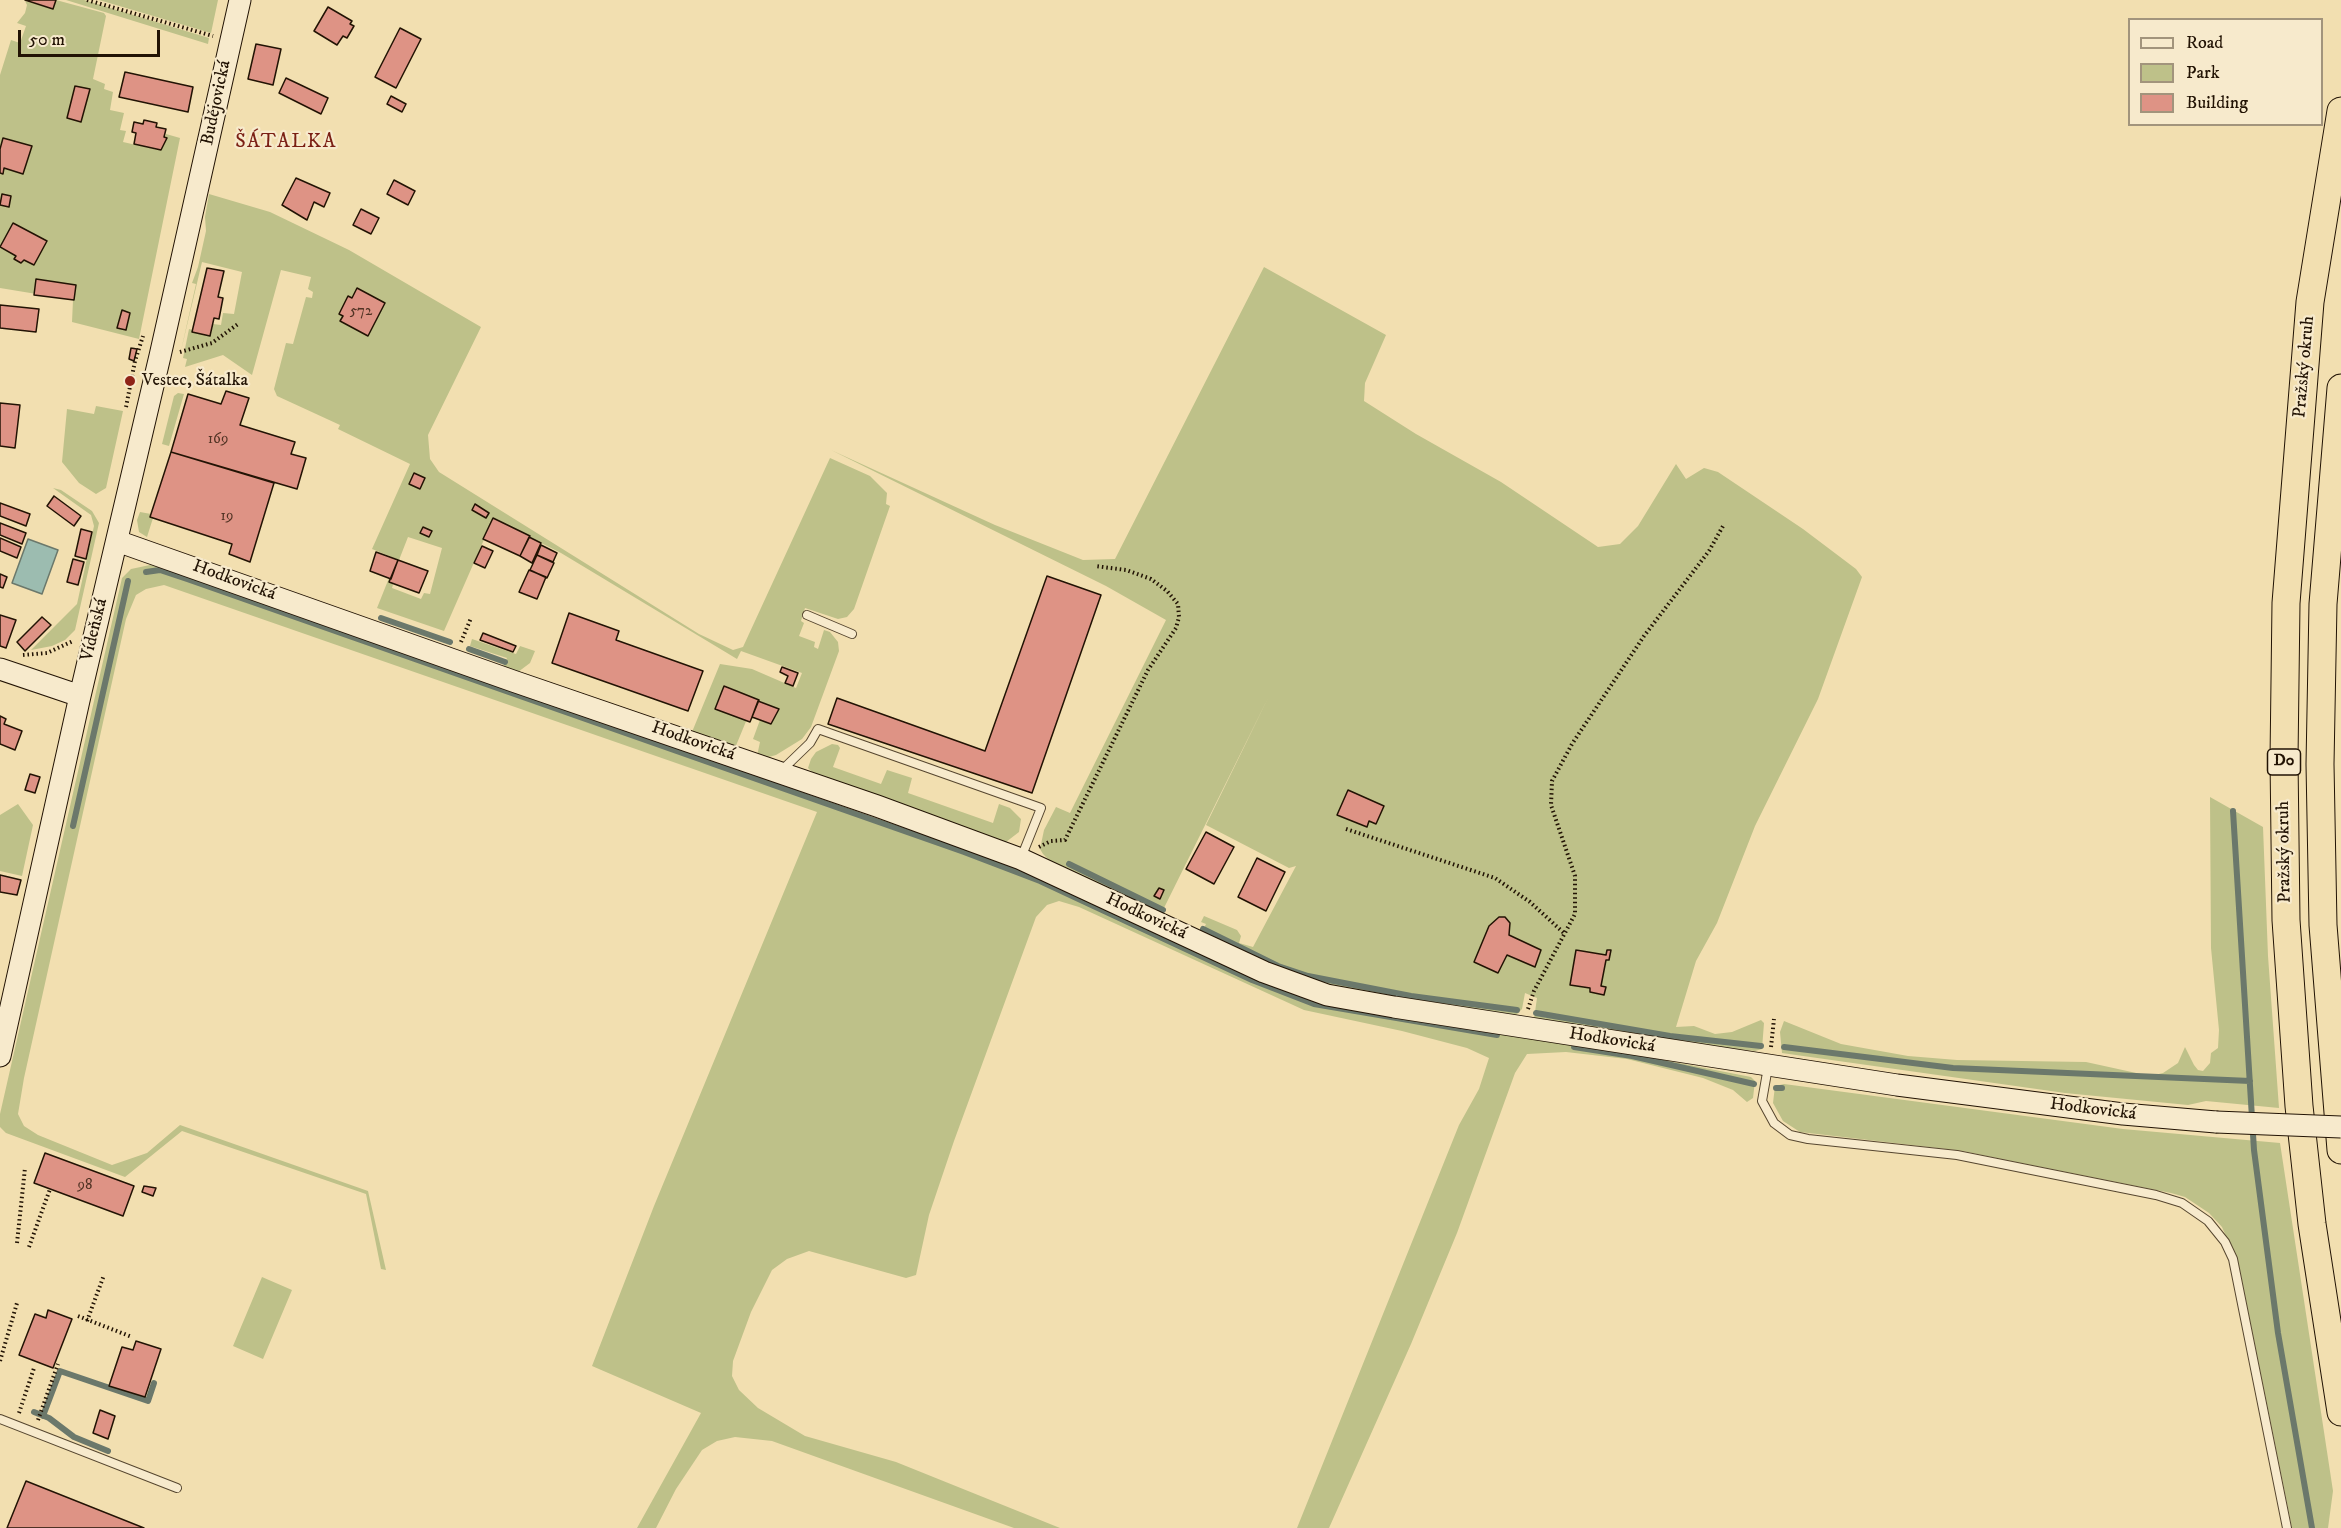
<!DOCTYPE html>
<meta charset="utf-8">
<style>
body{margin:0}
#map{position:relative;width:2341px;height:1528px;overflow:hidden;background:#f2dfb0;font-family:"IM FELL DW Pica",serif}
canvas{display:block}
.legend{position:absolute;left:2128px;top:18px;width:195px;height:108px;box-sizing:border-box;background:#f7eacc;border:2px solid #a2947c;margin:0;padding:8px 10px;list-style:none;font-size:18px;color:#221304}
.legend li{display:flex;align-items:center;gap:12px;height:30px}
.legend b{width:30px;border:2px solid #a2947c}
.scale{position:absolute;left:18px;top:30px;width:142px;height:27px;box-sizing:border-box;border:3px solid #221304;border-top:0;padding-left:8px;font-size:18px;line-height:21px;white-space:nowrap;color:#221304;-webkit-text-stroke:4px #f7eacc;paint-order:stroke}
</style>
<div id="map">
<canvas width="2341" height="1528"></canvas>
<ul class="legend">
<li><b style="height:8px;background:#f7eacc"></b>Road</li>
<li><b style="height:16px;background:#bec189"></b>Park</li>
<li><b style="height:16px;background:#de9385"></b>Building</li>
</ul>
<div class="scale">50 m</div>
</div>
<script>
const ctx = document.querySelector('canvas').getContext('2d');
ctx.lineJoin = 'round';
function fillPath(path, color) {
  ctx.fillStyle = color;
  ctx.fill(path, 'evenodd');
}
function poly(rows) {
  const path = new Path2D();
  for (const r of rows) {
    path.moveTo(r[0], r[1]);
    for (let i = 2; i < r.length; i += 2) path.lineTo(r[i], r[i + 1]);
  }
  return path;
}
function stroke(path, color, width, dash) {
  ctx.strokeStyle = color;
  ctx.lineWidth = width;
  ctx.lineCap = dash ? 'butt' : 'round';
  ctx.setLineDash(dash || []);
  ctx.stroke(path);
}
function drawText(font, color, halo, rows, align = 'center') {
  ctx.font = font + ' "IM FELL DW Pica",serif';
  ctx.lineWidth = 4.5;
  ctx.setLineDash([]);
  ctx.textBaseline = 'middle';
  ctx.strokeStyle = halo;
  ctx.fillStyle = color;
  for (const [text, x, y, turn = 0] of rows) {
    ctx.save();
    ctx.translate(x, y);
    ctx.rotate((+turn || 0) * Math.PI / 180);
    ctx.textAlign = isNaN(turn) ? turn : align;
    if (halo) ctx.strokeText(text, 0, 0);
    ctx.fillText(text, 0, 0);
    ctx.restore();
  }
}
fillPath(poly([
 [56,0,104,13,106,16,93,79,105,84,104,89,113,92,110,110,124,113,120,130,126,131,123,142,158,150,159,145,163,145,166,134,180,138,139,339,72,322,73,300,0,288,0,75,11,40,20,43,26,26,17,23,25,13,27,5,25,1,53,9],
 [66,0,84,0,209,38,208,44],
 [99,0,218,0,211,33],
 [209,194,270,212,349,250,481,327,428,435,430,459,439,472,699,634,733,650,743,647,830,458,870,476,887,493,886,504,890,506,854,609,847,617,838,619,805,608,801,621,804,623,799,636,815,642,814,647,818,649,824,630,830,632,838,642,839,651,811,727,802,739,776,755,765,758,757,756,760,742,753,739,760,720,776,716,778,709,724,685,716,708,747,719,735,748,692,732,720,664,752,669,796,688,802,673,741,651,737,659,561,553,493,519,444,631,377,608,389,578,394,581,392,588,421,599,424,593,430,594,442,548,408,537,399,560,372,549,410,464,338,429,340,425,277,396,274,389,286,343,293,344,306,297,312,298,313,292,308,289,311,277,281,270,252,375,223,355,185,367,187,359,183,358,189,329,211,335,213,324,221,325,223,313,234,314,242,272,202,262,180,355,196,284,192,283,198,267,206,231,205,217],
 [1264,267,1386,335,1365,383,1364,401,1416,434,1501,482,1598,547,1620,544,1638,526,1676,464,1686,479,1704,468,1718,472,1803,529,1856,569,1862,577,1818,699,1755,826,1717,923,1696,961,1676,1027,1694,1026,1715,1034,1732,1032,1761,1020,1764,1023,1762,1049,1755,1051,1709,1046,1534,1019,1537,998,1525,993,1522,1009,1515,1016,1344,989,1293,975,1201,934,1206,924,1201,922,1204,916,1237,930,1241,936,1239,943,1253,947,1296,866,1289,868,1206,825,1269,696,1161,914,1054,865,1043,854,1040,849,1044,830,1056,807,1070,813,1166,620,1106,586,831,450,995,525,1083,560,1115,559],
 [1348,790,1384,806,1376,824,1369,821,1366,827,1338,814],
 [178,393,184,394,169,446,162,444,174,396],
 [96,406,123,411,106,488,96,494,79,483,62,462,67,409,94,414],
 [53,488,61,490,92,511,99,523,75,630,65,640,52,646,31,650,77,604,94,526,91,515],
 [140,512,151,514,153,518,147,537,139,532,137,520],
 [150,565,160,566,1017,868,1268,983,1751,1077,1755,1081,1753,1098,1747,1102,1733,1090,1703,1078,1627,1059,1566,1052,1527,1054,1515,1073,1457,1233,1411,1344,1329,1528,1297,1528,1459,1125,1479,1089,1489,1058,1467,1048,1402,1031,1304,1010,1079,907,1059,901,1047,905,1036,917,954,1141,929,1215,916,1275,906,1278,809,1251,787,1259,772,1270,751,1312,733,1361,732,1376,739,1390,758,1408,805,1436,896,1462,1060,1528,1014,1528,772,1441,735,1437,717,1441,702,1450,676,1489,656,1528,637,1528,701,1413,592,1366,654,1206,817,812,164,585,146,589,136,595,126,619,24,1078,18,1114,24,1126,38,1135,112,1165,147,1153,180,1125,368,1191,386,1270,381,1269,366,1194,182,1131,125,1177,6,1133,0,1127,0,1114,122,578,131,569],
 [472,639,516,654,520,646,535,651,530,663,518,672,503,667,507,658,470,646],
 [832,744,838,745,840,748,833,767,881,784,887,770,912,778,908,793,993,823,999,804,1010,808,1021,819,1019,832,1006,842,997,841,816,776,808,768,811,759,816,752],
 [2210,797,2263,827,2268,956,2279,1108,2206,1101,2188,1105,2065,1093,1782,1053,1780,1032,1784,1021,1841,1044,1908,1056,1957,1060,2086,1062,2150,1076,2163,1073,2178,1063,2185,1047,2194,1065,2198,1070,2203,1071,2210,1063,2211,1053,2218,1048,2219,1030,2211,948],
 [18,804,33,825,22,876,0,871,0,815],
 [1784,1084,2123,1129,2280,1143,2333,1491,2328,1528,2292,1528,2239,1266,2222,1227,2209,1213,2185,1197,2171,1193,2001,1159,1963,1151,1800,1132,1783,1121,1773,1103,1775,1086],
 [262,1277,292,1290,263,1359,233,1346]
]), '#bec189');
const water = poly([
 [28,539,58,550,42,594,12,583,28,539]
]);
fillPath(water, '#9cbcb0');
stroke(water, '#6b786b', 1.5);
stroke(poly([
 [146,572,160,570,187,579,964,852,1040,881,1252,980,1314,1004,1497,1035],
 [381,618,450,642],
 [469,649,505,662],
 [2233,811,2254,1150,2278,1333,2312,1528],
 [73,826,128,581],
 [1069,864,1163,910],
 [1203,929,1278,966,1308,976,1411,996,1517,1010],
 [1536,1013,1670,1036,1761,1046],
 [1574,1047,1632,1056,1754,1084],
 [1784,1047,1953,1068,2250,1081],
 [1776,1088,1782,1088],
 [34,1412,49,1418,74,1437,108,1451],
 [43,1416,60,1371,148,1401,154,1383]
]), '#6b786b', 6);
const building = poly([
 [25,0,56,0,53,9,25,0],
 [328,7,352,21,350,24,354,26,347,38,343,36,337,45,314,31,328,7],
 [400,28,421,39,396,88,375,77,400,28],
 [256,44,281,49,273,85,248,79,256,44],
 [125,72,193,87,188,112,119,97,125,72],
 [286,78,328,98,321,114,279,93,286,78],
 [75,86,90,89,81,122,67,118,75,86],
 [391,96,406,104,402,112,387,104,391,96],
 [144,120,157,123,156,127,166,129,164,137,167,138,161,150,134,144,136,133,132,132,134,122,143,124,144,120],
 [3,138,32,146,23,174,4,168,3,174,0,173,0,149,3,138],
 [296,178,330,193,324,207,314,202,307,220,282,205,296,178],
 [394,180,415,191,408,205,387,194,394,180],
 [2,194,11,196,9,207,0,205,2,194],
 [361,209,379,218,371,234,353,225,361,209],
 [13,223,47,241,34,265,24,260,21,263,14,259,16,256,0,247,13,223],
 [207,268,224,271,218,297,223,298,219,319,214,318,210,336,192,332,207,268],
 [36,279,76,285,74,300,34,295,36,279],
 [357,288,385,303,368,336,340,321,343,316,339,314,348,296,352,298,357,288],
 [0,305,39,309,36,332,0,328,0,305],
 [122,310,130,313,126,330,117,328,122,310],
 [131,348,137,349,134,361,129,359,131,348],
 [226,391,249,398,240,425,295,442,291,454,306,458,297,489,171,452,188,394,221,404,226,391],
 [0,403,20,405,15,448,0,446,0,403],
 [171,452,274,483,250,562,229,554,232,544,150,517,171,452],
 [414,473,425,478,420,489,409,484,414,473],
 [54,496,81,516,74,526,47,506,54,496],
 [0,503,30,514,26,526,0,516,0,503],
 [475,504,489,513,486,518,472,510,475,504],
 [493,518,530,536,520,556,483,539,493,518],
 [0,523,26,533,22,544,0,535,0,523],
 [423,527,432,531,429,537,420,533,423,527],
 [81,529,92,532,86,559,75,556,81,529],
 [529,537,541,543,532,563,520,556,529,537],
 [0,538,21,547,17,558,0,551,0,538],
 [541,545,557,553,553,562,537,555,541,545],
 [482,546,493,551,485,568,474,563,482,546],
 [376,552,398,560,391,579,370,571,376,552],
 [537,555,554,563,547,578,530,570,537,555],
 [73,559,84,562,78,585,67,582,73,559],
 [398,560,428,571,419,593,389,582,398,560],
 [529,570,546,577,537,599,519,592,529,570],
 [0,574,7,577,3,588,0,587,0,574],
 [1047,576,1101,595,1032,793,828,724,837,698,985,751,1047,576],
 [569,613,619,631,616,640,703,671,688,711,552,663,569,613],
 [0,615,16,620,6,648,0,646,0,615],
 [42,617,51,625,25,651,17,642,42,617],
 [483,633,516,646,513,652,480,640,483,633],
 [782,667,798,673,793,686,785,683,788,676,780,672,782,667],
 [724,686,759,700,750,722,715,709,724,686],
 [758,701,779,709,771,724,752,717,758,701],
 [0,716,6,719,4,724,22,731,15,750,0,744,0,716],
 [30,774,40,777,35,793,25,790,30,774],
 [1348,790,1384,806,1376,824,1369,821,1367,827,1337,815,1348,790],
 [1206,832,1234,847,1214,884,1186,869,1206,832],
 [1257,858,1285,872,1266,911,1238,897,1257,858],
 [0,875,21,880,17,895,0,892,0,875],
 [1159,888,1164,890,1160,899,1154,896,1159,888],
 [1499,917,1505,917,1510,923,1509,935,1541,950,1535,967,1507,955,1498,973,1474,962,1489,926,1499,917],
 [1576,950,1606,955,1607,950,1611,950,1609,960,1606,960,1601,986,1606,987,1604,995,1590,992,1590,988,1570,985,1576,950],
 [45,1153,134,1186,123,1216,34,1183,45,1153],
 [144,1186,156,1188,153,1196,142,1192,144,1186],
 [48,1310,72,1319,53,1368,19,1355,35,1314,46,1318,48,1310],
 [136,1341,161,1349,145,1397,109,1386,122,1347,133,1350,136,1341],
 [100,1410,115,1416,108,1439,93,1433,100,1410],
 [26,1481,144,1528,7,1528,26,1481]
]);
fillPath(building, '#de9385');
stroke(building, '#221304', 1.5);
const lane = poly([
 [807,615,852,634],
 [782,770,810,743,818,729,1041,808,1021,858],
 [1768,1067,1762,1101,1774,1123,1790,1135,1808,1139,1957,1155,2156,1195,2182,1203,2208,1221,2225,1242,2233,1259,2287,1528],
 [0,1419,177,1488]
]);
const secondary = poly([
 [117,541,513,681,877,806,1021,859,1264,972,1327,995,1394,1007,1897,1085,2123,1114,2216,1122],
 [0,669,80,696],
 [0,1056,80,696,160,356,240,0]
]);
const highway = poly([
 [2341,111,2310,302,2286,603,2284,759,2286,920,2299,1106,2312,1224,2341,1412],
 [2341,388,2323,604,2320,764,2323,925,2341,1150]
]);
stroke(lane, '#56462f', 10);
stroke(secondary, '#221304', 23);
stroke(highway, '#221304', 29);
stroke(poly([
 [87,0,213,36],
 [180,352,212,343,238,324],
 [126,407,135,361,143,336],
 [461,642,471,618],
 [23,655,47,653,73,641],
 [1346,829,1495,878,1530,902,1565,934],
 [1039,847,1051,841,1065,840,1148,670,1176,628,1179,617,1178,604,1167,591,1151,579,1126,570,1095,566],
 [1528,1009,1534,991,1575,914,1575,876,1551,805,1552,781,1572,744,1644,636,1709,551,1723,526],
 [1771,1047,1774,1019],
 [17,1243,25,1168],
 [29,1247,50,1189],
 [78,1316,132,1337],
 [87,1321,104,1275],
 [0,1361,17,1303],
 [19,1413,34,1368],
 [38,1420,58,1364]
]), '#221304', 4, [1.5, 3]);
stroke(lane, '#f7eacc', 8);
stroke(secondary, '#f7eacc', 21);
stroke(highway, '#f2dfb0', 27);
const secondaryBridge = poly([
 [2216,1122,2341,1127]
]);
stroke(secondaryBridge, '#221304', 23, []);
stroke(secondaryBridge, '#f7eacc', 21);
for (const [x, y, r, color] of [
 [130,381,6,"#8f2418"]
]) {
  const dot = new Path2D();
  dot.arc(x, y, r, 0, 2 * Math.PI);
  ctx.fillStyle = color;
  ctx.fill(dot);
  stroke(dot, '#f7eacc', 2);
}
drawText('15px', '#513324', null, [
 ["572",361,312],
 ["169",218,440],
 ["19",227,517],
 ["98",85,1186]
]);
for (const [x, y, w] of [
 [2284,762,33]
]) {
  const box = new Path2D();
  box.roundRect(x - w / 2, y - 13, w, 26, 4.5);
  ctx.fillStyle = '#f7eacc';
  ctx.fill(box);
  stroke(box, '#221304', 1.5);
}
drawText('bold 16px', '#221304', null, [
 ["D0",2284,762]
]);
drawText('18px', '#221304', '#f7eacc', [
 ["Budějovická",217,103,-78],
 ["Pražský okruh",2305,367,-85],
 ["Hodkovická",234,581,20],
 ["Vídeňská",95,630,-76],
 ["Hodkovická",693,742,19],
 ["Pražský okruh",2285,852,-91],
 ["Hodkovická",1146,917,25],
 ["Hodkovická",1612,1041,9],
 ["Hodkovická",2093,1110,7]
]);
drawText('18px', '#221304', '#f7eacc', [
 ["Vestec, Šátalka",142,381]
], 'left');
ctx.letterSpacing = '1.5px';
drawText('20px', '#7a1f14', '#f7eacc', [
 ["ŠÁTALKA",286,143]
]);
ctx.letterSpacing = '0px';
</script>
